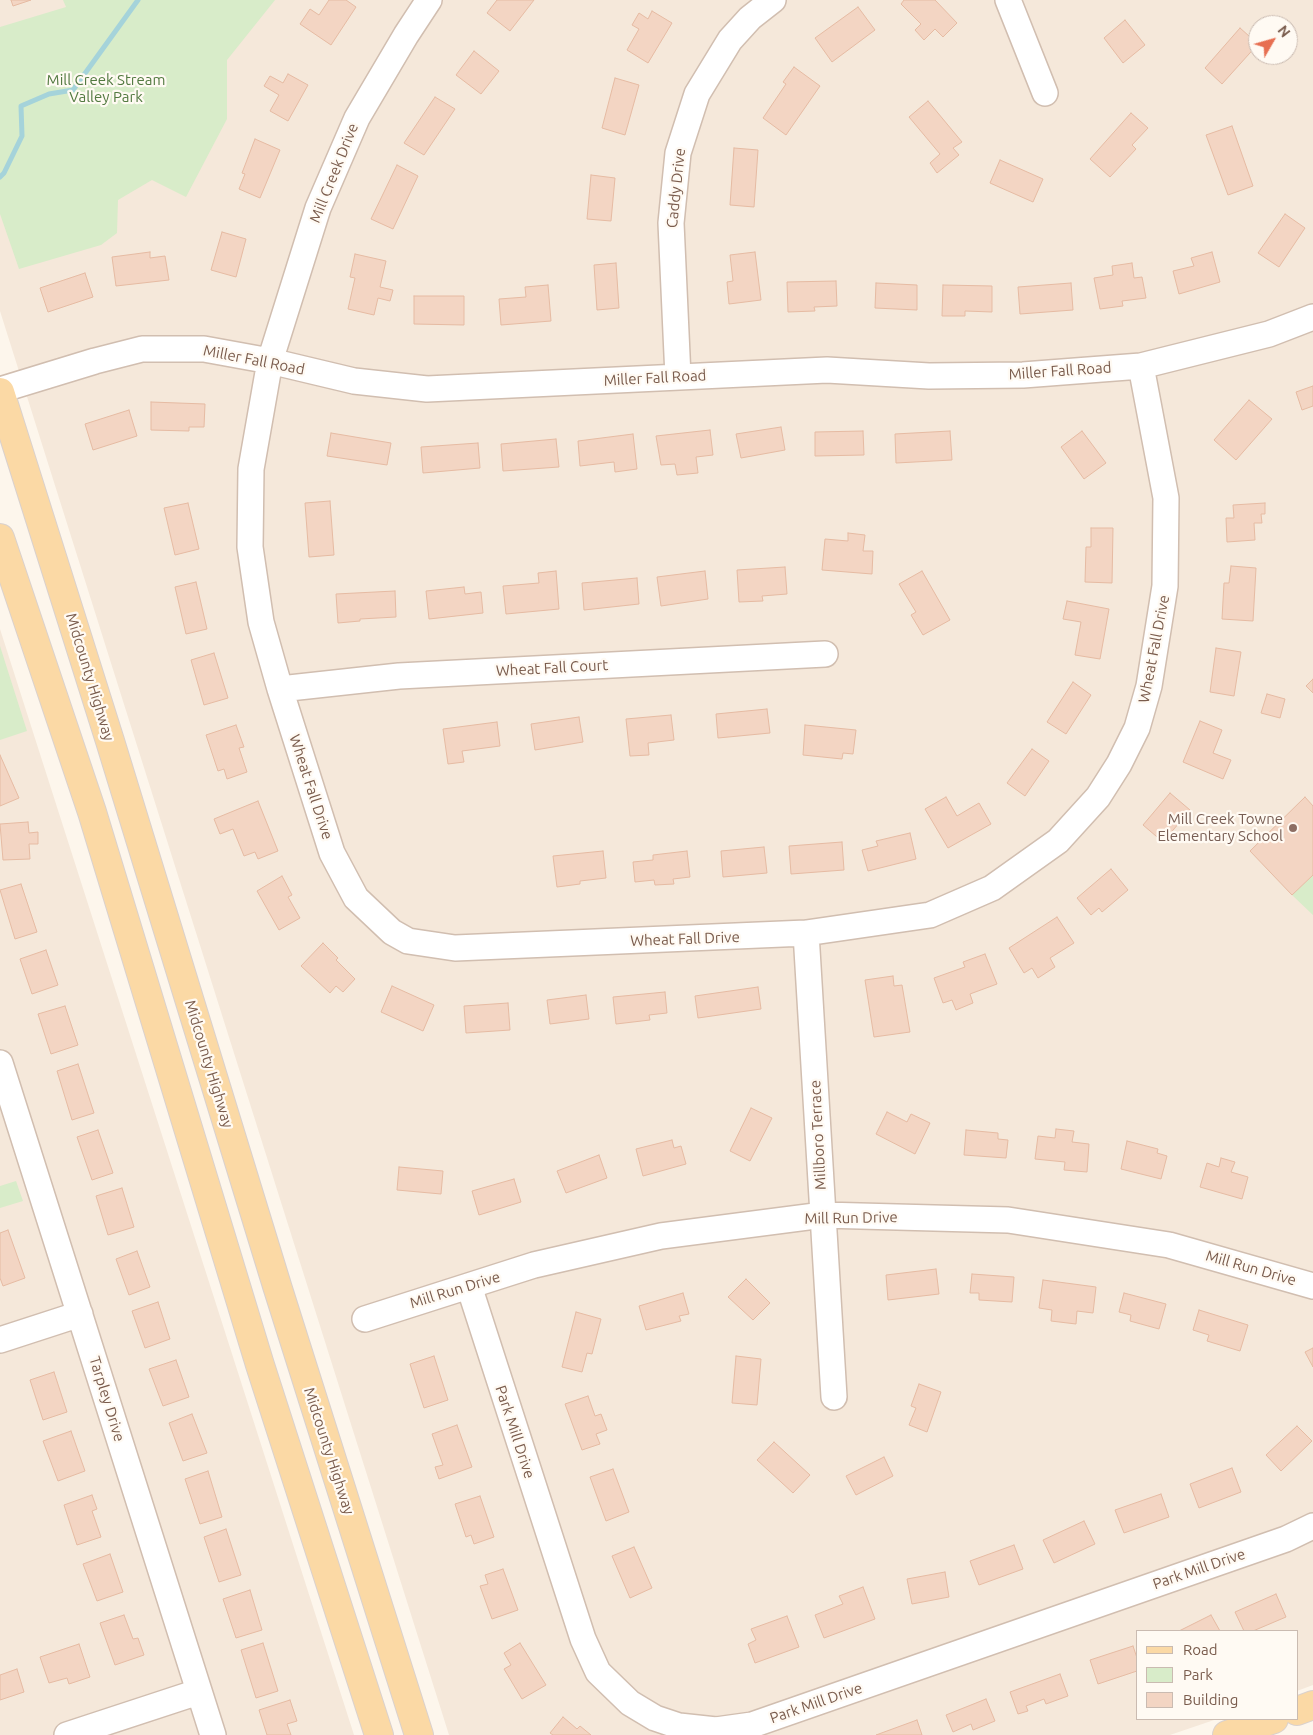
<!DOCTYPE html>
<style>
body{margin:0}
#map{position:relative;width:1313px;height:1735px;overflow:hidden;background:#fdf6ec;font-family:Ubuntu,sans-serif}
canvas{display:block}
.legend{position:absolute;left:1136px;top:1630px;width:162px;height:90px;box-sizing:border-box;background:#fffaf3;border:1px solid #cabbb1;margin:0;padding:6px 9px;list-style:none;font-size:15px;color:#7a5c4d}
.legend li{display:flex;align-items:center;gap:10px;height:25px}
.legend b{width:25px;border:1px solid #cabbb1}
.north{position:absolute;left:1248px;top:15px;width:50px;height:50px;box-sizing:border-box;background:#fffaf3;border:1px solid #cabbb1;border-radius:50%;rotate:52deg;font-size:14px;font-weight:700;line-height:20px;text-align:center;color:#7a5c4d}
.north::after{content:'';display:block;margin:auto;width:18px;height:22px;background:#e76f51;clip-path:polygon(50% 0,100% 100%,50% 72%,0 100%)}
</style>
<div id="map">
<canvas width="1313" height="1735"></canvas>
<ul class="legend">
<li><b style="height:6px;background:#fbd9a5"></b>Road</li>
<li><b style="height:14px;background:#d8ecc9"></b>Park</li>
<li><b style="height:14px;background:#f3d5c3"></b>Building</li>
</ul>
<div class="north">N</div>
</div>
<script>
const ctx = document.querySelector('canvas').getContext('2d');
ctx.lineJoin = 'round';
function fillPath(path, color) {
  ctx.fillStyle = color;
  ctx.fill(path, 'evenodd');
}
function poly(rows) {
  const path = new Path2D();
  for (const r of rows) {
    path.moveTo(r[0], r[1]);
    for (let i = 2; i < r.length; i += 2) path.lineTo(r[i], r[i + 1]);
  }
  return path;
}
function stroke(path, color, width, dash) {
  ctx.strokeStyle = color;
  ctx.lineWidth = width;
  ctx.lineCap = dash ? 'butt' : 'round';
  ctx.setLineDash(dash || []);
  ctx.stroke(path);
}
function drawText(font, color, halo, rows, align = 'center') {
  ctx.font = font + ' Ubuntu,sans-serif';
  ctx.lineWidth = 4.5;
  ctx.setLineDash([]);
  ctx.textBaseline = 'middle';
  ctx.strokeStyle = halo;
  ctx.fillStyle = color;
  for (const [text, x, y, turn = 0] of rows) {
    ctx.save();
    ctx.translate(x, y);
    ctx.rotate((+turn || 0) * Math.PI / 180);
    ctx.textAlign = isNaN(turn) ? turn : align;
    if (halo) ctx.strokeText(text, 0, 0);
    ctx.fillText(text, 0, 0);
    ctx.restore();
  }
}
fillPath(poly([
 [0,0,1313,0,1313,1685,1297,1691,1297,1631,1137,1631,1137,1719,1217,1719,1170,1735,449,1735,0,311],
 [1258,25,1288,25,1288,55,1258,55],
 [0,629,354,1735,0,1735]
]), '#f5e8da');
fillPath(poly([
 [63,0,275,0,227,60,227,119,186,197,152,180,118,200,117,233,101,245,19,269,0,214,0,27,66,7],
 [0,646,27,731,0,740],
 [1313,875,1313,915,1292,895],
 [16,1181,23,1201,0,1208,0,1186]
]), '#d8ecc9');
stroke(poly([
 [0,177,4,173,22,136,21,106,49,94,73,90,138,0]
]), '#a5d3da', 5);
const building = poly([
 [11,0,31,0,13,6,11,0],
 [329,0,346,0,356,7,331,45,300,24,310,9,319,15,329,0],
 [497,0,534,0,510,31,487,13,497,0],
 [904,0,935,0,957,23,943,37,935,29,924,40,915,30,921,24,901,4,904,0],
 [858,7,875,30,832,62,815,38,858,7],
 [652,11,672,23,648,63,627,50,639,29,632,25,639,13,648,19,652,11],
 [1125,20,1145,45,1123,63,1104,38,1125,20],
 [1240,28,1258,44,1222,84,1205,68,1240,28],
 [474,51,499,71,481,94,456,75,474,51],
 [794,67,820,86,786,135,763,118,786,84,783,82,794,67],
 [288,74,308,85,288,121,270,111,279,95,264,86,270,76,283,83,288,74],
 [615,78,639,85,625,135,602,128,615,78],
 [435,97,455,109,424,155,404,143,435,97],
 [928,101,962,142,953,148,959,155,937,173,930,163,940,154,909,117,928,101],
 [1131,113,1148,128,1132,145,1136,149,1110,177,1090,159,1131,113],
 [1232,126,1253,186,1228,195,1206,135,1232,126],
 [255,139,280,150,260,198,239,189,245,174,242,173,255,139],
 [734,148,758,150,754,207,730,205,734,148],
 [1000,160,1043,179,1033,202,990,183,1000,160],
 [397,165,418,176,393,229,371,219,397,165],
 [591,175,615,178,611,221,587,219,591,175],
 [1285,214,1305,228,1279,267,1258,253,1285,214],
 [222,232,246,239,236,277,211,270,222,232],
 [150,252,150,258,165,256,169,280,116,286,112,257,150,252],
 [755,252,761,300,729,304,727,282,733,281,730,255,755,252],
 [1212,252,1220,282,1179,294,1173,271,1194,266,1191,258,1212,252],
 [355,254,386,261,380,287,393,290,390,301,378,298,374,315,348,309,355,278,350,277,355,254],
 [616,263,619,308,597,310,594,265,616,263],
 [1132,263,1134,278,1142,277,1146,298,1122,301,1123,306,1100,309,1094,278,1113,275,1112,266,1132,263],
 [85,273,93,297,48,312,40,288,85,273],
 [836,281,837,306,814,307,815,311,788,312,787,282,836,281],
 [876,283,917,285,917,310,875,308,876,283],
 [1071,283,1073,310,1020,314,1018,287,1071,283],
 [548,285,551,321,501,325,499,299,526,297,525,287,548,285],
 [943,285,992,286,992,312,965,311,965,316,942,316,943,285],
 [414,296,464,296,464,325,414,324,414,296],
 [1313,386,1313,406,1302,410,1296,392,1313,386],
 [1249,400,1272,419,1236,460,1214,440,1249,400],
 [151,402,205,404,204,427,189,427,189,431,151,430,151,402],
 [129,410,137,436,93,450,85,424,129,410],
 [781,427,785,450,741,458,736,434,781,427],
 [710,430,713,455,696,457,698,473,677,475,675,464,661,465,656,436,710,430],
 [863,431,864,455,815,456,815,432,863,431],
 [950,431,952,460,896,463,895,434,950,431],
 [1082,431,1106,463,1084,479,1061,447,1082,431],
 [331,433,391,443,387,465,327,456,331,433],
 [633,434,637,469,615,472,614,462,580,466,578,441,633,434],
 [556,439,559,467,503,471,501,444,556,439],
 [478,443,480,468,423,473,421,447,478,443],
 [330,501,334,555,309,557,305,503,330,501],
 [188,503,199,549,175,555,164,508,188,503],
 [1265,503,1265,514,1261,514,1262,523,1254,523,1255,540,1227,542,1226,518,1234,518,1233,505,1265,503],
 [1091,528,1113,528,1112,583,1085,582,1086,547,1091,547,1091,528],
 [848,533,865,535,863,551,873,551,872,574,822,570,825,539,848,541,848,533],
 [1231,566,1256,568,1253,621,1222,619,1224,583,1229,583,1231,566],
 [785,567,787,594,762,596,763,601,739,602,737,570,785,567],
 [556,571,559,609,506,614,503,586,539,583,538,573,556,571],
 [705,571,708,599,661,606,657,577,705,571],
 [922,571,950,620,923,635,911,615,916,612,899,584,922,571],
 [637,578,639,604,584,610,582,583,637,578],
 [196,582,207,629,186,634,175,587,196,582],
 [464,587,465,594,481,592,483,613,429,619,426,591,464,587],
 [395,591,396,617,360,619,360,621,338,623,336,594,395,591],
 [1067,601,1109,609,1100,659,1075,655,1081,622,1063,619,1067,601],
 [1216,648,1241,652,1234,696,1210,692,1216,648],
 [214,653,228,698,204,705,191,660,214,653],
 [1313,679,1313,693,1306,686,1313,679],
 [1073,682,1091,695,1066,734,1047,722,1073,682],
 [1267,694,1285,699,1280,718,1261,713,1267,694],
 [767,709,770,733,718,738,716,714,767,709],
 [671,715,674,740,648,743,649,755,630,756,626,719,671,715],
 [579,717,583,742,535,750,531,724,579,717],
 [1200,721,1222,730,1213,753,1231,760,1223,779,1183,762,1200,721],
 [497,722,500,746,462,751,464,762,448,764,443,729,497,722],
 [236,725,244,747,239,748,247,772,227,779,224,769,218,771,206,735,236,725],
 [805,725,856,730,853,754,843,753,842,759,803,755,805,725],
 [1032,749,1049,761,1025,796,1007,783,1032,749],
 [0,755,19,798,0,806,0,755],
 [1170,793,1190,810,1163,842,1143,825,1170,793],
 [946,797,957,816,979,803,991,824,948,848,925,809,946,797],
 [1305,797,1313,806,1313,875,1292,895,1250,851,1305,797],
 [258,801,278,851,258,859,255,852,244,856,233,829,220,834,214,819,258,801],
 [28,822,29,833,38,832,38,844,29,844,30,859,3,860,0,824,28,822],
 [910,833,916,859,868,871,862,850,878,846,876,841,910,833],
 [842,842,844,870,791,874,789,846,842,842],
 [764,847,767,873,723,877,721,851,764,847],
 [603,851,606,878,580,881,580,884,557,887,553,856,603,851],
 [687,851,690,877,673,879,674,884,655,885,654,880,635,882,633,862,653,860,653,855,687,851],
 [1111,869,1128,890,1102,912,1099,908,1091,915,1077,898,1111,869],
 [282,876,292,895,288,897,300,918,279,930,257,891,282,876],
 [21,884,37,932,15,939,0,890,21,884],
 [1057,917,1074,943,1050,958,1055,967,1038,978,1032,968,1024,973,1009,948,1057,917],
 [323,943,338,958,336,960,355,979,343,992,336,986,330,993,301,966,323,943],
 [46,950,58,985,32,994,20,959,46,950],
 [985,954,997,984,970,994,973,1003,956,1010,952,1000,943,1003,934,978,965,967,963,962,985,954],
 [893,976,894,986,902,985,910,1032,874,1037,865,980,893,976],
 [392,986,434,1005,423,1031,381,1012,392,986],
 [758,987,761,1009,698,1018,695,996,758,987],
 [665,992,667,1013,649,1015,650,1020,616,1024,613,997,665,992],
 [586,995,589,1019,550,1024,547,1000,586,995],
 [508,1003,510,1030,466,1033,464,1006,508,1003],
 [65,1006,78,1045,51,1054,38,1014,65,1006],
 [78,1064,94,1113,72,1120,57,1071,78,1064],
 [751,1108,772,1118,750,1161,730,1151,751,1108],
 [887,1112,907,1122,911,1114,930,1123,915,1154,876,1134,887,1112],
 [1056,1129,1074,1131,1072,1142,1089,1144,1087,1172,1064,1170,1065,1162,1035,1159,1038,1136,1055,1138,1056,1129],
 [98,1130,113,1173,92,1180,77,1137,98,1130],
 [966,1130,998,1133,998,1139,1008,1140,1006,1158,964,1155,966,1130],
 [672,1140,674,1148,681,1146,686,1164,643,1176,636,1149,672,1140],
 [1127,1141,1158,1149,1157,1153,1167,1156,1161,1179,1121,1169,1127,1141],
 [599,1155,607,1178,566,1193,557,1171,599,1155],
 [1221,1158,1235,1162,1231,1172,1248,1177,1242,1199,1200,1187,1207,1163,1219,1167,1221,1158],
 [399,1167,443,1171,441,1194,397,1190,399,1167],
 [514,1179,521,1202,479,1215,472,1191,514,1179],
 [122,1188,134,1227,108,1235,96,1196,122,1188],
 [8,1230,25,1278,3,1286,0,1278,0,1233,8,1230],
 [137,1251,150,1287,129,1295,116,1259,137,1251],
 [936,1269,939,1294,888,1300,886,1275,936,1269],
 [972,1274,1014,1277,1012,1302,979,1300,979,1293,970,1293,972,1274],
 [746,1279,770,1303,753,1320,728,1297,746,1279],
 [1043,1280,1096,1287,1093,1313,1077,1311,1076,1324,1051,1321,1052,1310,1039,1308,1043,1280],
 [683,1293,689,1314,679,1316,681,1321,646,1330,639,1306,683,1293],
 [1124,1293,1166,1304,1159,1329,1130,1321,1131,1315,1119,1312,1124,1293],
 [158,1302,170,1339,145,1348,132,1311,158,1302],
 [1199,1310,1248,1325,1240,1351,1207,1341,1209,1335,1193,1330,1199,1310],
 [576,1312,601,1319,592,1354,587,1353,582,1372,562,1367,576,1312],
 [1313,1348,1313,1367,1305,1352,1313,1348],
 [434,1356,448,1400,424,1408,410,1364,434,1356],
 [736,1356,761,1359,757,1405,732,1403,736,1356],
 [176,1360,189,1397,163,1406,149,1369,176,1360],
 [54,1372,67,1412,43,1420,30,1380,54,1372],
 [919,1384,941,1392,927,1432,909,1425,916,1408,911,1406,919,1384],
 [588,1396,595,1416,601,1414,607,1430,596,1434,600,1444,582,1450,565,1404,588,1396],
 [192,1414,207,1453,183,1461,169,1423,192,1414],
 [457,1425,472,1467,439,1479,435,1467,443,1465,432,1434,457,1425],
 [1297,1426,1312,1441,1281,1471,1266,1455,1297,1426],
 [71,1431,85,1471,58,1481,43,1441,71,1431],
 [774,1442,810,1475,793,1493,757,1460,774,1442],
 [884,1457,893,1476,856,1495,846,1476,884,1457],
 [1232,1468,1241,1492,1199,1508,1190,1484,1232,1468],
 [613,1469,629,1512,606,1521,590,1477,613,1469],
 [208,1471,222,1517,200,1524,185,1479,208,1471],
 [1161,1494,1169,1517,1124,1533,1115,1510,1161,1494],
 [92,1495,97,1509,92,1511,101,1537,77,1545,64,1505,92,1495],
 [480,1496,494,1537,474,1544,471,1535,466,1537,455,1504,480,1496],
 [1084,1521,1095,1544,1054,1563,1043,1540,1084,1521],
 [226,1529,241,1575,219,1582,204,1537,226,1529],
 [1014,1545,1023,1569,979,1585,970,1561,1014,1545],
 [634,1547,652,1588,630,1598,612,1556,634,1547],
 [110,1554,123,1592,97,1601,83,1564,110,1554],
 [503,1569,518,1610,492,1619,480,1586,488,1584,485,1575,503,1569],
 [945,1572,949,1597,912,1604,907,1579,945,1572],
 [863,1587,875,1619,824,1638,815,1615,843,1604,839,1596,863,1587],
 [250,1590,262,1630,236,1638,223,1599,250,1590],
 [1276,1594,1286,1617,1253,1631,1244,1631,1235,1612,1276,1594],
 [124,1615,133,1639,138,1638,144,1655,115,1665,100,1623,124,1615],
 [1211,1615,1220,1631,1179,1631,1211,1615],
 [787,1616,799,1647,755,1663,748,1644,756,1640,751,1629,787,1616],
 [263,1643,278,1691,256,1698,241,1650,263,1643],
 [520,1643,546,1685,522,1699,504,1669,511,1665,504,1653,520,1643],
 [79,1644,90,1677,69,1684,67,1678,49,1683,40,1657,79,1644],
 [1133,1646,1137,1658,1137,1671,1098,1684,1090,1660,1133,1646],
 [17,1669,24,1692,0,1700,0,1675,17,1669],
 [1060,1674,1068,1696,1046,1704,1044,1699,1026,1706,1028,1711,1018,1714,1010,1692,1060,1674],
 [986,1699,995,1721,973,1730,971,1724,953,1732,946,1715,986,1699],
 [290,1700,297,1721,287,1724,291,1735,267,1735,259,1710,290,1700],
 [563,1717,577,1729,580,1726,591,1735,553,1735,550,1733,563,1717],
 [917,1720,922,1735,876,1735,917,1720]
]);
fillPath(building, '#f3d5c3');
stroke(building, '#e6bba3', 1);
const minor = poly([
 [429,0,406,35,357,118,318,208,270,361,251,469,250,547,261,622,280,689,332,853,356,898,392,932,408,941,455,948,806,933,930,915,992,888,1058,841,1098,797,1119,764,1137,728,1149,686,1165,586,1166,498,1141,366],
 [1008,0,1045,93],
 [678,377,671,223,678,153,697,94,730,40,750,18,773,0],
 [0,390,95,361,142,349,204,349,270,361,354,381,427,389,827,370,929,376,1023,375,1141,366,1269,334,1313,317],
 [280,689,399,676,825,654],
 [806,933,834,1397],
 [0,1063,213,1735],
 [469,1286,583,1639,598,1672,630,1703,655,1718,679,1726,716,1730,752,1725,1286,1539,1313,1526],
 [365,1319,534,1265,661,1236,823,1215,1008,1220,1169,1245,1313,1286],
 [0,1340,80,1314],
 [67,1735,198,1692]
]);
const major = poly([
 [0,392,110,741,278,1289,419,1735],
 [0,538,92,812,260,1365,379,1735],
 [1297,1711,1313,1705],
 [1227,1735,1274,1719]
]);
stroke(minor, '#d1beb0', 28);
stroke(major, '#dad1cd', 30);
stroke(minor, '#fff', 25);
stroke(major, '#fbd9a5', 28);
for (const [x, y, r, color] of [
 [1293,828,5,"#8d6e63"]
]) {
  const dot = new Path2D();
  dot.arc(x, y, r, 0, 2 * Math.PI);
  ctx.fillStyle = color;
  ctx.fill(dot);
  stroke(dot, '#fffaf3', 2);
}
drawText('15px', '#537a41', '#fffaf3', [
 ["Mill Creek Stream",106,80],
 ["Valley Park",106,97]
]);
drawText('15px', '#7a5c4d', '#fffaf3', [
 ["Mill Creek Drive",334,173,-68],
 ["Caddy Drive",676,188,-84],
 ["Miller Fall Road",254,360,11],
 ["Miller Fall Road",1060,371,-4],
 ["Miller Fall Road",655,378,-3],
 ["Wheat Fall Drive",1154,649,-79],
 ["Wheat Fall Court",552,668,-3],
 ["Midcounty Highway",90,677,73],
 ["Wheat Fall Drive",311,787,72],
 ["Wheat Fall Drive",685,939,-2],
 ["Midcounty Highway",209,1064,73],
 ["Millboro Terrace",818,1135,-93],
 ["Mill Run Drive",851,1218,-1],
 ["Mill Run Drive",1251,1268,16],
 ["Mill Run Drive",455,1290,-17],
 ["Tarpley Drive",107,1399,73],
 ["Park Mill Drive",515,1432,72],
 ["Midcounty Highway",329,1451,72],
 ["Park Mill Drive",1199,1569,-19],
 ["Park Mill Drive",816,1703,-19]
]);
drawText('15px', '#785e54', '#fffaf3', [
 ["Mill Creek Towne",1283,819],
 ["Elementary School",1283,836]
], 'right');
</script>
